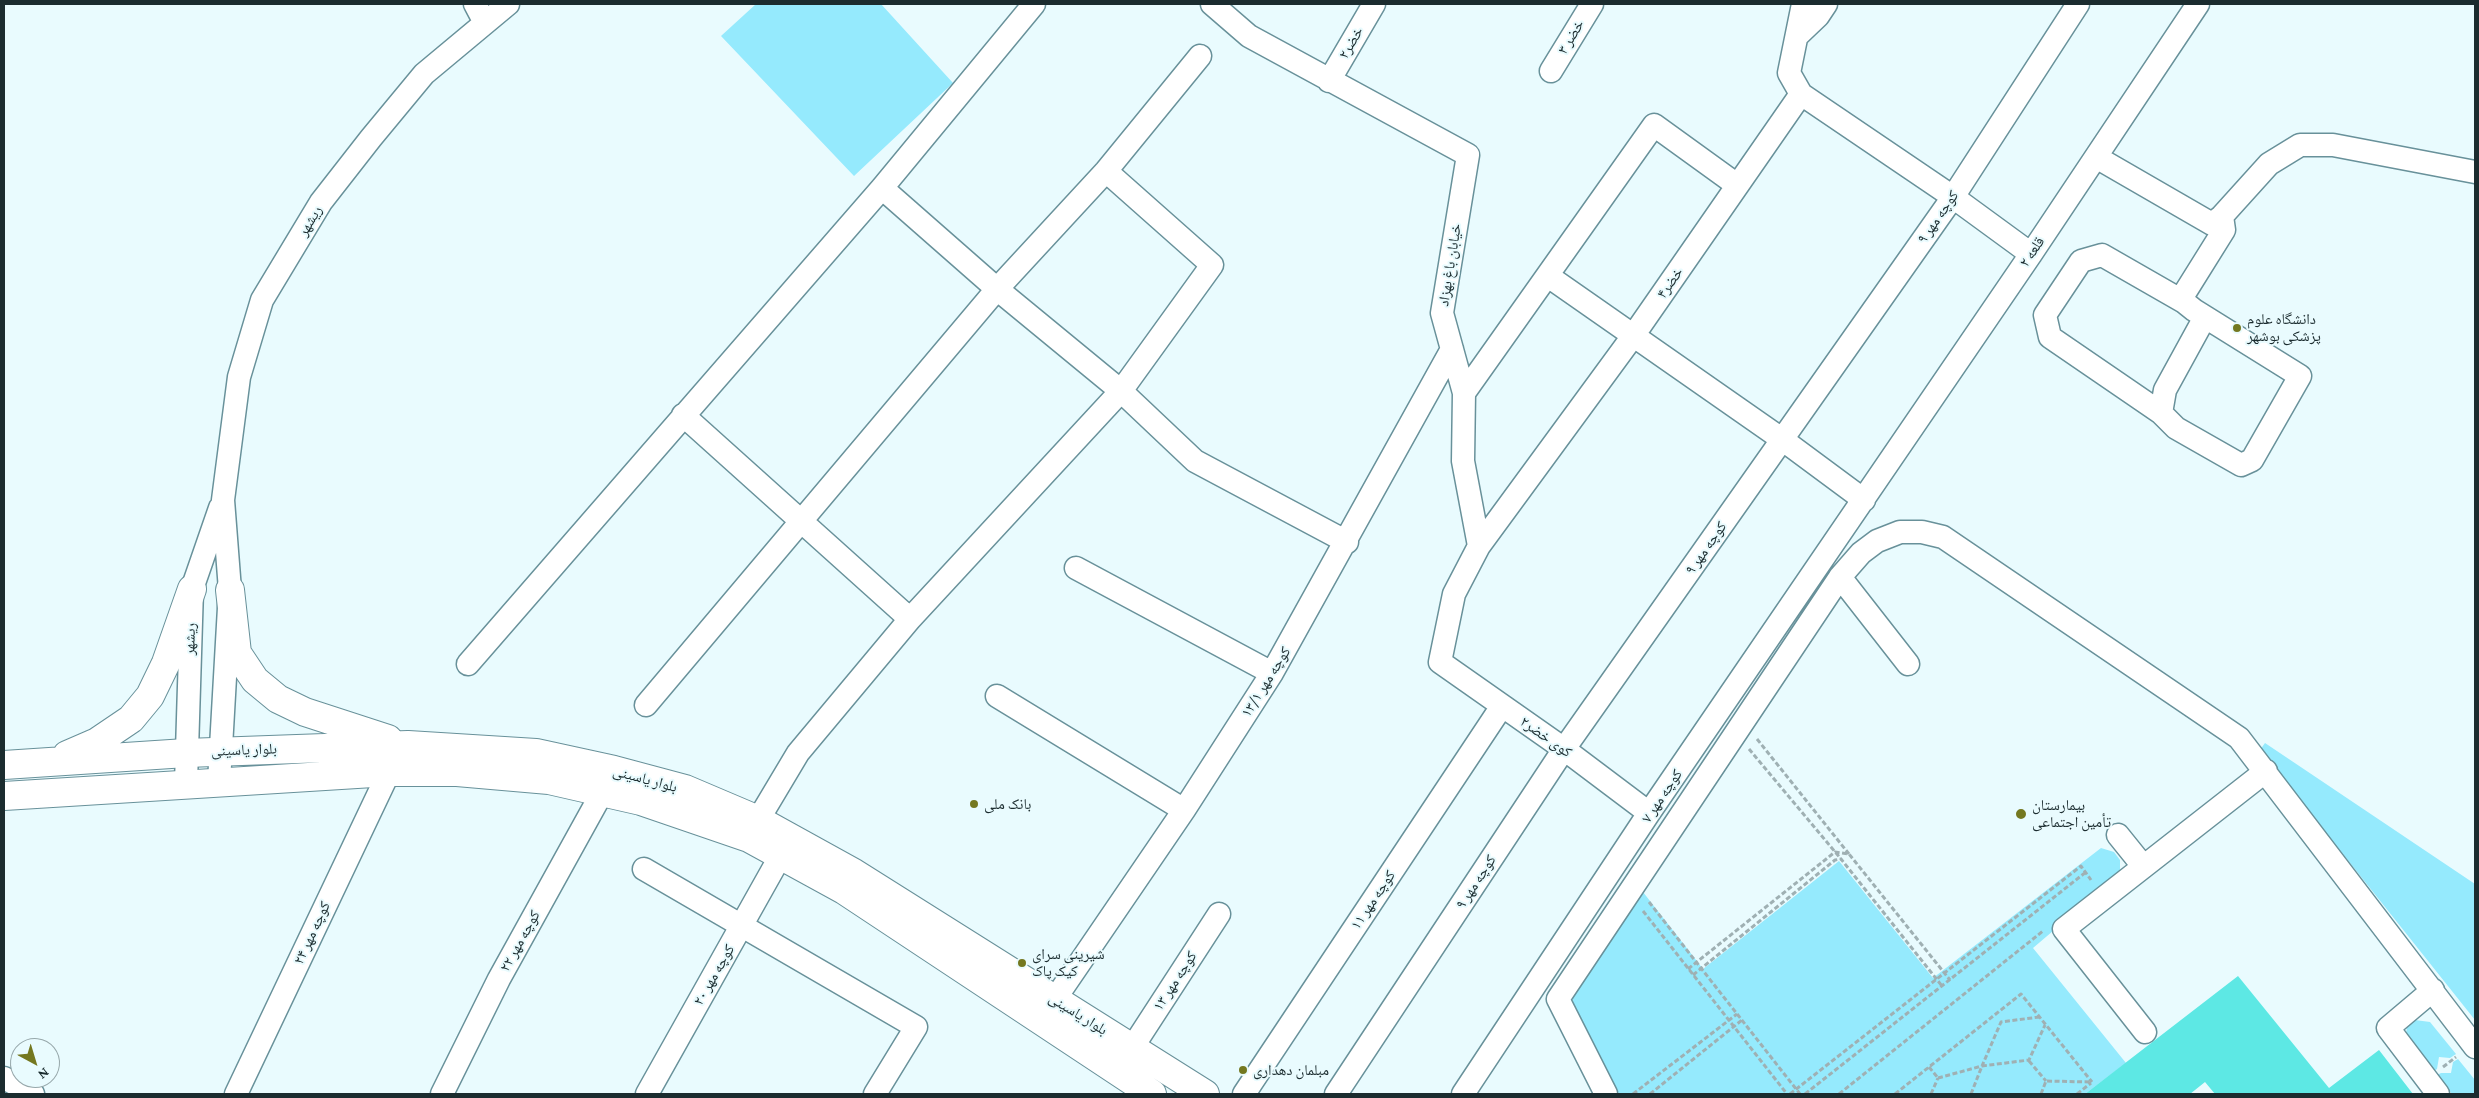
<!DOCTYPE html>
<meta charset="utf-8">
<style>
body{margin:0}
#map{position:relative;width:2479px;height:1098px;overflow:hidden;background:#e9fbfe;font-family:"Crimson Pro",serif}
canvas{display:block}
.frame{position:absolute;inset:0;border:5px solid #1b2c2f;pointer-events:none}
.north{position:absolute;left:10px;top:1038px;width:50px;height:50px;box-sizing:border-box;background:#e9fbfe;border:1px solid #97a8ab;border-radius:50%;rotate:141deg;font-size:14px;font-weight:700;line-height:20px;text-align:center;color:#1b2c2f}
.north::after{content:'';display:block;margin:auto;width:18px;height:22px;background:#747820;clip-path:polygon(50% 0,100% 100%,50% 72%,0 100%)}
</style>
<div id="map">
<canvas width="2479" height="1098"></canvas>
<div class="frame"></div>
<div class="north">N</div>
</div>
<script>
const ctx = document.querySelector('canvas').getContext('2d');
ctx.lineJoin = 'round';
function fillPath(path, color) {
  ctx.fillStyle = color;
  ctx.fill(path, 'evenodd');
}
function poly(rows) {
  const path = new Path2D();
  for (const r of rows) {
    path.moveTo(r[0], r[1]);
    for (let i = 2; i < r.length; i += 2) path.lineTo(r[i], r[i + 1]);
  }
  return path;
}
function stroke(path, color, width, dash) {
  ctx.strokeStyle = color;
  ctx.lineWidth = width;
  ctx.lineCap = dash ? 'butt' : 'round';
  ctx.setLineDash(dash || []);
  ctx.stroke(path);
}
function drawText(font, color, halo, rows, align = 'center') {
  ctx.font = font + ' "Crimson Pro","Noto Naskh Arabic",serif';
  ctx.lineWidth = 4;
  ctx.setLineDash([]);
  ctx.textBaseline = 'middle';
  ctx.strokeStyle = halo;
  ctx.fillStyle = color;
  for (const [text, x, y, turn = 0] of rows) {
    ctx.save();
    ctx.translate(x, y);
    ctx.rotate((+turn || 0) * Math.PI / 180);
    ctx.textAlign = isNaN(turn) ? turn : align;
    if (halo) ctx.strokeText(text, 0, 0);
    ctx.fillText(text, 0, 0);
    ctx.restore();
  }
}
fillPath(poly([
 [756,4,881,4,953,83,854,176,721,36],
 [2265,743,2475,884,2475,1020,2260,750],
 [2101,848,2114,852,2120,860,2120,874,2033,948,2126,1063,2085,1094,1619,1094,1573,1002,1573,991,1643,892,1703,969,1839,861,1933,978],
 [2415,1020,2430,1022,2456,1054,2450,1058,2439,1057,2437,1069,2434,1071,2406,1034,2407,1026],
 [2458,1059,2475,1080,2475,1094,2452,1094,2437,1075,2441,1073,2451,1073,2453,1062]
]), '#95eafd');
fillPath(poly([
 [2238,976,2329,1088,2379,1050,2413,1094,2215,1094,2205,1082,2190,1094,2085,1094]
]), '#5de8e4');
const minor = poly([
 [475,4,485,23],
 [1212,4,1249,36,1468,155,1442,313,1464,393,1463,461,1479,546,1454,594,1440,662,1564,749,1649,813],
 [1797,36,1818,16,1826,4],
 [1551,71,1592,4],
 [1329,81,1374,4],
 [1801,94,1953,197,2031,254],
 [2096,157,2212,224,2222,216,2269,164,2300,145,2333,145,2475,172],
 [882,188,997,289,1121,391,1195,461,1347,542],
 [1548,276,1783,440,1864,500],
 [2205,317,2165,390,2161,413,2176,428,2241,465,2252,460,2300,376,2194,310,2184,302,2184,294,2224,230,2222,216],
 [1464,393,1654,125,1737,185],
 [2161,413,2050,337,2045,315,2081,261,2102,255,2184,302],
 [683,415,910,619],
 [1479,546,1633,336,1801,94,1789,73,1803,4],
 [1076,568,1272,673],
 [1840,577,1908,664],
 [468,664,882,188,1034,4],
 [997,696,1184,810],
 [646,705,997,289,1106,171,1200,56],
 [219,782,230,590,223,500,239,377,262,300,321,202,371,138,424,74,508,4],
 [186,783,192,589,220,508],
 [758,820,798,753,910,619,1121,391,1212,265,1106,171],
 [2118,835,2143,866],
 [644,869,916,1027,875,1094],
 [2433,990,2388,1028,2438,1094],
 [1055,999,1184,810,1272,673,1452,349],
 [2145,1032,2064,929,2266,771],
 [1132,1048,1219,914],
 [4,1078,33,1094],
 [236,1094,389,772],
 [442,1094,499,979,603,791],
 [647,1094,781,855],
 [1244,1094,1502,706],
 [1336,1094,1564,749,1953,197,2078,4],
 [1463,1094,1649,813,2031,254,2198,4],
 [1606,1094,1558,999,1840,577,1861,553,1877,541,1900,532,1922,532,1943,537,2239,738,2475,1047]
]);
const major = poly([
 [230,590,237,653,255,680,278,699,305,712,388,739],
 [67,755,97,742,131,719,150,696,166,663,192,589],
 [4,765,186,753,408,745,536,753,614,770,685,789,758,820,854,873,1205,1094],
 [4,796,389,772,457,772,549,780,641,801,749,838,844,890,1152,1094]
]);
stroke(minor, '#68919a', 25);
stroke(major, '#68919a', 30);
stroke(poly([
 [1757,739,1849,854],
 [1749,749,1841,859],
 [1649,902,1800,1094],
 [1643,911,1787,1094],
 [1688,969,1835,852,1849,854,1950,980],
 [1693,975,1835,860,1841,859,1942,986],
 [2029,1061,2046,1081],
 [1929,1067,1938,1078],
 [2443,1067,2456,1057],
 [1938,1078,1982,1066,2001,1022,2039,1017],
 [1633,1094,1737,1014],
 [1650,1094,1742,1020],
 [1790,1094,2081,866,2091,880],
 [1805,1094,2086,872],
 [1839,1094,2043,931],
 [1895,1094,2021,994,2092,1082],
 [1931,1094,1938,1078],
 [1971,1094,1982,1066,2029,1060,2045,1025],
 [2041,1094,2046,1081,2091,1082],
 [2077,1094,2091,1083]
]), '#9fb0b3', 3, [5, 2.5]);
stroke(minor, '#fff', 22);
stroke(major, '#fff', 28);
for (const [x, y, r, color] of [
 [2237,328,5,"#747820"],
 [974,804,5,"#747820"],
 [2021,814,6,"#747820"],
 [1022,963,5,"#747820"],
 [1243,1070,5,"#747820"]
]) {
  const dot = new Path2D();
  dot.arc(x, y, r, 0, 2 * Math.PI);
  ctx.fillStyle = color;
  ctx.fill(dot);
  stroke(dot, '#e9fbfe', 2);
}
drawText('15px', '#1b2c2f', '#e9fbfe', [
 ["خضر ۳",1571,37,-59],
 ["خضر۲",1351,43,-60],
 ["کوچه مهر ۹",1938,217,-55],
 ["ریشهر",310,221,-59],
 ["قلعه ۲",2032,252,-56],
 ["خیابان باغ بهزاد",1450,265,-81],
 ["خضر۴",1670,283,-55],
 ["کوچه مهر ۹",1706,548,-55],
 ["ریشهر",190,639,-88],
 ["کوچه مهر ۱۳/۱",1266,682,-58],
 ["کوی خضر۲",1546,737,35],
 ["بلوار یاسینی",244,750,-2],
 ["بلوار یاسینی",645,779,15],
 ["کوچه مهر ۷",1662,796,-56],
 ["کوچه مهر ۹",1476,882,-57],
 ["کوچه مهر ۱۱",1373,900,-56],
 ["کوچه مهر ۲۴",312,933,-65],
 ["کوچه مهر ۲۲",520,941,-61],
 ["کوچه مهر ۲۰",714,975,-60],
 ["کوچه مهر ۱۳",1175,981,-57],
 ["بلوار یاسینی",1078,1014,32]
]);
drawText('15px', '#1b2c2f', '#e9fbfe', [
 ["دانشگاه علوم",2247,319],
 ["پزشکی بوشهر",2247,336],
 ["بانک ملی",984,804],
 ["بیمارستان",2032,805],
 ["تأمین اجتماعی",2032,822],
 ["شیرینی سرای",1032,954],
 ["کیک پاک",1032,971],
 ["مبلمان دهداری",1253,1070]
], 'left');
</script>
